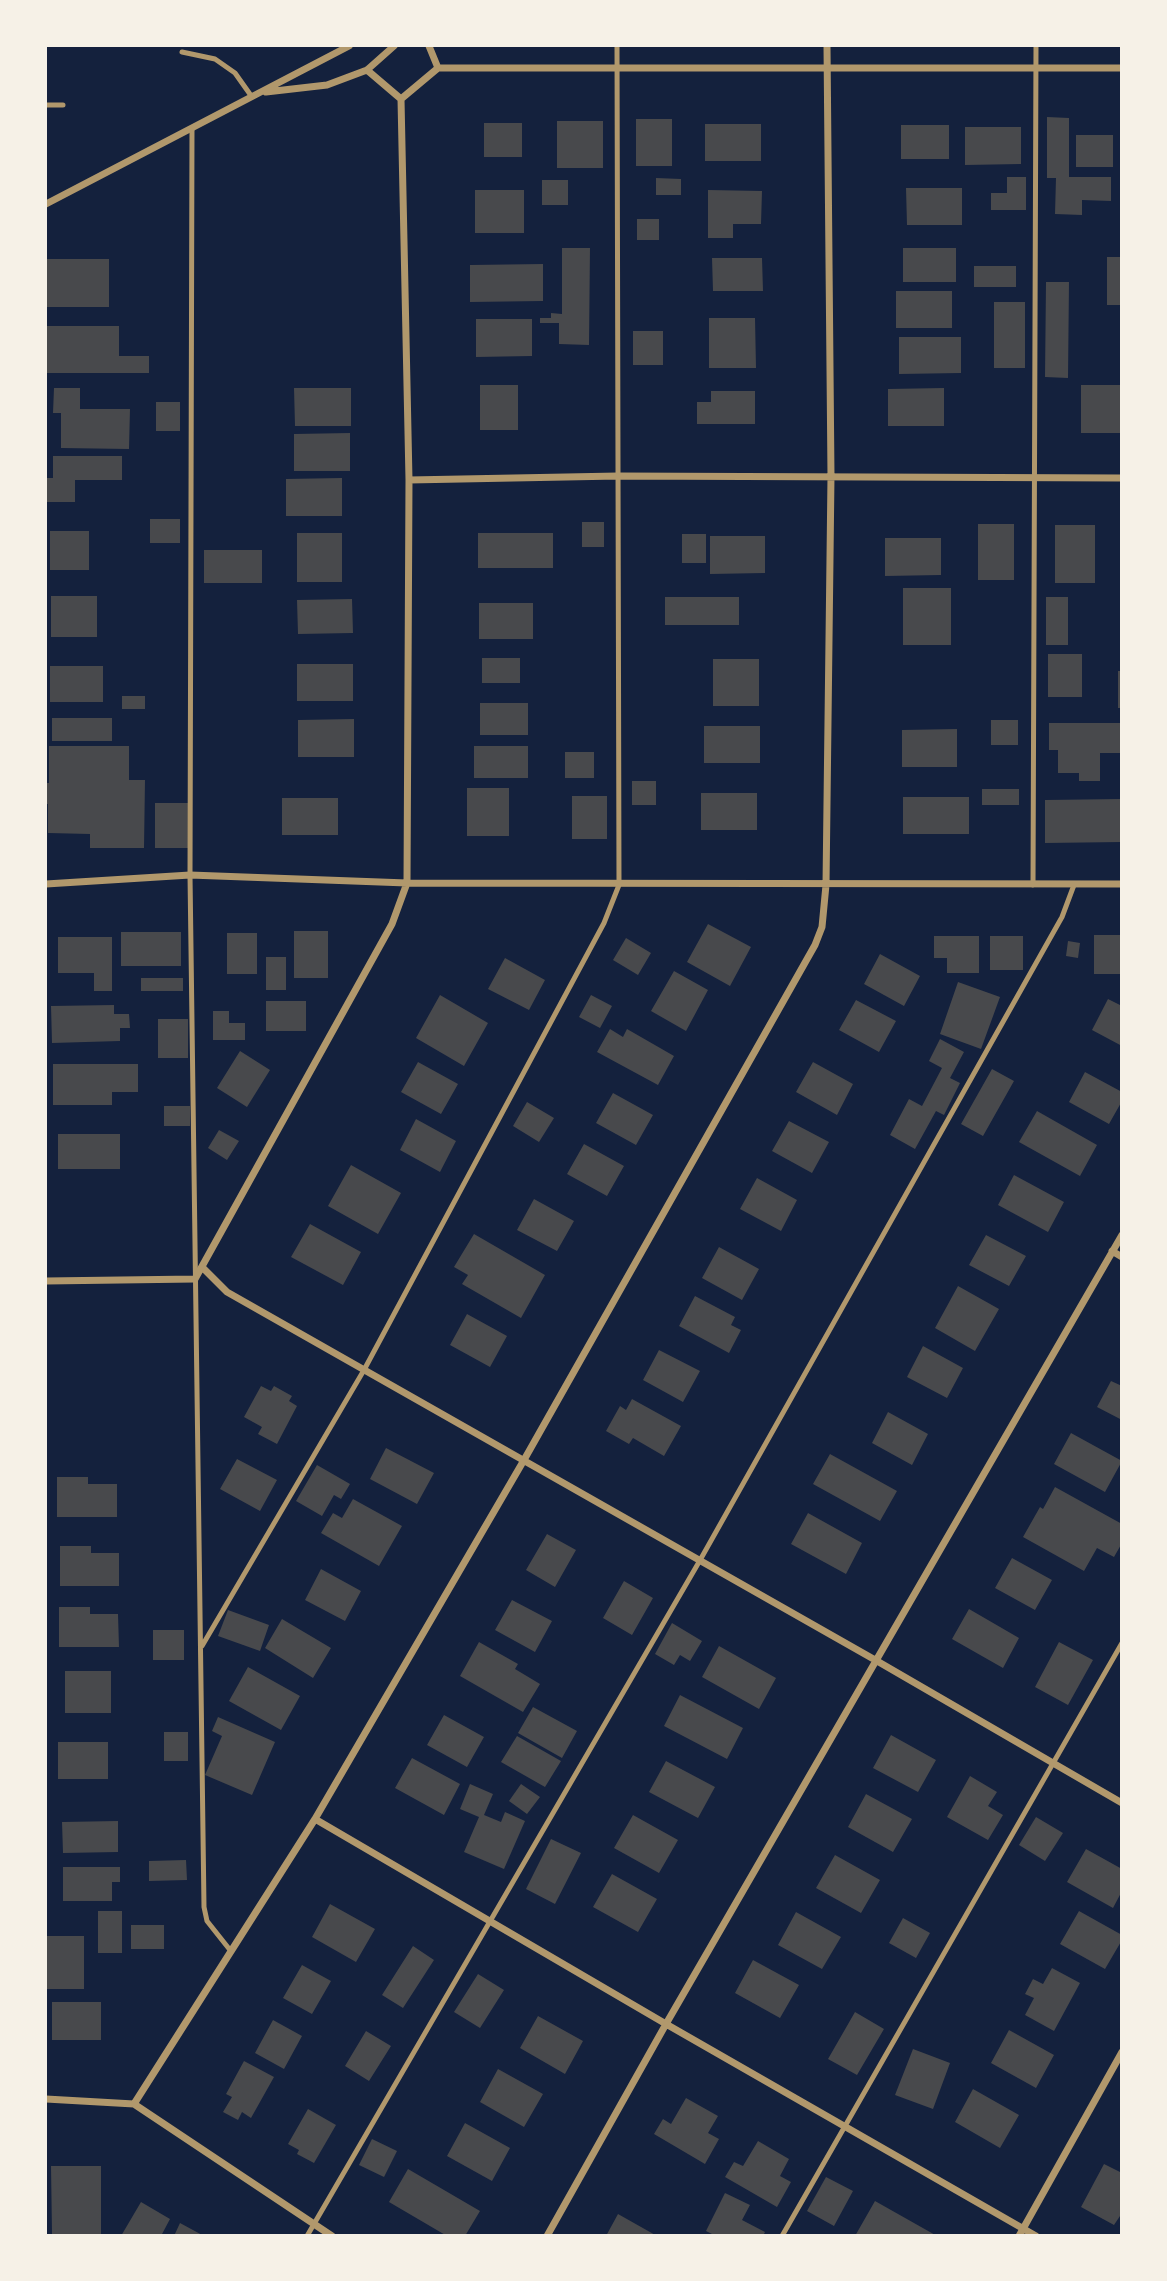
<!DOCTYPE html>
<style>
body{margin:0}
#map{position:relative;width:1167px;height:2281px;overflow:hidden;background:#14213d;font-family:"DejaVu Sans",sans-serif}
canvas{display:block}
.frame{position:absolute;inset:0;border:47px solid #f6f1e7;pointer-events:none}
</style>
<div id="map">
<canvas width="1167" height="2281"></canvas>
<div class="frame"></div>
</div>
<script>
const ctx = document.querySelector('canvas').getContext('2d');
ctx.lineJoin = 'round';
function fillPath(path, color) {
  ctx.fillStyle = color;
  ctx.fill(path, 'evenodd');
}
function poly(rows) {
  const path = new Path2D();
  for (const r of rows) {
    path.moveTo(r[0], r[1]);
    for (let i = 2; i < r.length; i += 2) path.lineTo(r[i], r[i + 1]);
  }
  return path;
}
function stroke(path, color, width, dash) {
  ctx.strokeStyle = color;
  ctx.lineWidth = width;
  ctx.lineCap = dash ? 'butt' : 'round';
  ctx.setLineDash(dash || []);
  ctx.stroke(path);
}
fillPath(poly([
 [1047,117,1069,118,1069,177,1111,177,1111,201,1082,200,1082,215,1055,214,1056,178,1047,178],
 [636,119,672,119,672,166,636,166],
 [557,121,603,121,603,168,557,168],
 [484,123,522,123,522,157,484,157],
 [705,124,761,124,761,161,705,161],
 [901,125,949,125,949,159,901,159],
 [965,127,1021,127,1021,164,965,165],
 [1076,135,1113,135,1113,167,1076,167],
 [1007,177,1026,177,1026,210,991,210,991,193,1007,193],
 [656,178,681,179,681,195,656,195],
 [542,180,568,180,568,205,542,205],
 [906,188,962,188,962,225,907,225],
 [475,190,524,190,524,233,475,233],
 [708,190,762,191,761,224,733,224,733,238,708,238],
 [637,219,659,219,659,240,637,240],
 [562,248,590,248,589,345,559,344,559,323,540,323,540,318,551,318,551,313,562,314],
 [903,248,956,248,956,282,903,282],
 [1107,257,1122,257,1122,305,1107,305],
 [712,258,762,258,763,291,713,291],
 [46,259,109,259,109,307,46,307],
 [543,264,543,301,470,302,470,265],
 [974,266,1016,266,1016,287,974,287],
 [1046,282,1069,282,1068,378,1045,377],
 [896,291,952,291,952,328,896,328],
 [994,302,1025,302,1025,368,994,368],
 [709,318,755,318,756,368,709,368],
 [476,319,532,319,532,356,476,357],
 [46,326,119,326,119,356,149,356,149,373,46,373],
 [633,331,663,331,663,365,633,365],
 [899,337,961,337,961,373,899,374],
 [480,385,518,385,518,430,480,430],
 [1081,385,1122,385,1122,433,1081,433],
 [54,388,80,388,80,409,130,409,129,449,61,448,61,413,53,413],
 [294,388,351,388,351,426,295,426],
 [944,388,944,426,888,426,888,389],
 [711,391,755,391,755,424,697,424,697,402,711,402],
 [156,402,180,402,180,431,156,431],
 [350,433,350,471,294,471,294,434],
 [53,456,122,456,122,480,75,480,75,502,46,502,46,478,53,478],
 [342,478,342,516,286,516,286,479],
 [150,519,180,519,180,543,150,543],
 [582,522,604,522,604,547,582,547],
 [978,524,1014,524,1014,580,978,580],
 [1055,525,1095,525,1095,583,1055,583],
 [50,531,89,531,89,570,50,570],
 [297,533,342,533,342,582,297,582],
 [478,533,553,533,553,568,478,568],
 [682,534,706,534,706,563,682,563],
 [710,536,765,536,765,573,710,574],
 [885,538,941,538,941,575,885,576],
 [204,550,262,550,262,583,204,583],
 [903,588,951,588,951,645,903,645],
 [51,596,97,596,97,637,51,637],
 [665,597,739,597,739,625,665,625],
 [1046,597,1068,597,1068,645,1046,645],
 [352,599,353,633,298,634,297,600],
 [479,603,533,603,533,639,479,639],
 [1048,654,1082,654,1082,697,1048,697],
 [482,658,520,658,520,683,482,683],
 [713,659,759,659,759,706,713,706],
 [297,664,353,664,353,701,297,701],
 [50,666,103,666,103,702,50,702],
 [1118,671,1122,671,1122,708,1118,708],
 [122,696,145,696,145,709,122,709],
 [480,703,528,703,528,735,480,735],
 [52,718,112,718,112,741,52,741],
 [354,719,354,757,298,757,298,720],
 [991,720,1018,720,1018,745,991,745],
 [1049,723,1122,723,1122,753,1100,753,1100,781,1079,781,1079,773,1058,773,1058,750,1049,750],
 [704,726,760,726,760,763,704,763],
 [957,729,957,767,902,767,902,730],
 [49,746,129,746,129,780,145,780,144,848,90,848,90,834,48,833,48,804,46,804,46,783,49,783],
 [474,746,528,746,528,778,474,778],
 [565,752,594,752,594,778,565,778],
 [632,781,656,781,656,805,632,805],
 [467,788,509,788,509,836,467,836],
 [982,789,1019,789,1019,805,982,805],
 [701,793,757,793,757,830,701,830],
 [572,796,607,796,607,839,572,839],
 [903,797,969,797,969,834,903,834],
 [282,798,338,798,338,835,282,835],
 [1122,799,1122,842,1045,843,1045,800],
 [155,803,188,803,188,848,155,848],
 [708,924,751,947,730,986,687,962],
 [294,931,328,931,328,978,294,978],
 [121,932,181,932,181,966,121,966],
 [227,933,257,933,257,974,227,974],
 [1094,935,1122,935,1122,974,1094,974],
 [934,936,979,936,979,973,947,973,947,958,934,958],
 [990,936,1023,936,1023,970,990,970],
 [58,937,112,937,112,991,94,991,94,973,58,973],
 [626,938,651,953,638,975,613,960],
 [1068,941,1080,943,1078,958,1066,956],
 [880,954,920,976,904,1006,864,984],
 [266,957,286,957,286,990,266,990],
 [505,958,545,980,529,1010,488,989],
 [674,971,708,990,686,1031,651,1011],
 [141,978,183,978,183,991,141,991],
 [958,982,1000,997,981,1049,940,1034],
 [440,995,488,1023,464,1066,416,1038],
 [591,995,612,1006,600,1028,579,1017],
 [1108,999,1122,1006,1122,1046,1092,1030],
 [856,1000,896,1021,879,1052,839,1030],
 [266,1001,306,1001,306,1031,266,1031],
 [114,1005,114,1014,129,1014,130,1028,120,1028,120,1041,52,1043,51,1006],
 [213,1011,229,1011,229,1023,245,1023,245,1040,213,1040],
 [158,1019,188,1019,188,1058,158,1058],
 [610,1029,623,1037,627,1029,674,1056,658,1085,597,1052],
 [940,1039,964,1052,950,1078,960,1083,944,1115,936,1111,915,1149,890,1135,909,1099,922,1106,942,1068,929,1061],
 [240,1051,270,1070,247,1107,217,1088],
 [418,1062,458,1084,441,1114,401,1092],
 [813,1062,853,1084,837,1115,796,1092],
 [53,1064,138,1064,138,1092,112,1092,112,1105,53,1105],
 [992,1069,1014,1081,983,1136,961,1124],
 [1085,1072,1122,1092,1122,1101,1109,1124,1069,1102],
 [613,1093,653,1115,636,1145,596,1123],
 [527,1102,554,1118,539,1142,513,1126],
 [164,1106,190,1106,190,1126,164,1126],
 [1037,1111,1097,1145,1080,1176,1019,1142],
 [416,1119,456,1141,440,1172,400,1150],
 [789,1121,829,1142,812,1173,772,1151],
 [219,1130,239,1141,227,1160,208,1148],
 [58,1134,120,1134,120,1169,58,1169],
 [584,1144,624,1166,607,1196,567,1174],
 [351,1165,401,1193,378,1234,328,1206],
 [1014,1175,1064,1202,1048,1232,998,1205],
 [757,1178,797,1200,781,1231,740,1209],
 [534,1199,574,1221,557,1251,517,1230],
 [310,1224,361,1252,343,1285,291,1257],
 [474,1234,545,1275,521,1318,462,1284,468,1275,454,1267],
 [986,1235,1026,1256,1009,1286,969,1265],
 [719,1247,759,1269,742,1300,702,1278],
 [958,1286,999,1309,975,1351,935,1328],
 [695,1296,735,1317,731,1325,741,1330,729,1353,679,1326],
 [467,1314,507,1336,490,1367,450,1345],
 [923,1346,963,1368,947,1398,907,1377],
 [659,1350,700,1371,683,1402,643,1380],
 [1111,1381,1122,1386,1122,1420,1097,1407],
 [261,1386,271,1391,274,1386,292,1396,289,1401,297,1406,277,1444,258,1434,262,1427,244,1417],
 [632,1399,681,1426,664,1456,633,1438,629,1444,606,1431,620,1406,626,1410],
 [888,1412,928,1434,912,1465,872,1443],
 [1071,1433,1122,1461,1105,1492,1054,1464],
 [386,1448,434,1473,417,1504,370,1479],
 [830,1454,897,1491,880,1521,813,1484],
 [237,1459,277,1480,260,1511,220,1489],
 [317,1465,350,1484,341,1499,334,1495,322,1516,296,1501],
 [57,1477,88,1477,88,1484,117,1484,117,1517,57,1517],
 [1055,1487,1122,1524,1122,1543,1114,1557,1097,1548,1084,1571,1023,1537,1040,1507,1043,1509],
 [353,1499,402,1526,379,1566,321,1533,333,1513,342,1518],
 [808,1513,862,1543,846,1574,791,1544],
 [547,1534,576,1550,555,1587,526,1570],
 [60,1546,91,1546,91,1553,119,1553,119,1586,60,1586],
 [1012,1558,1052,1580,1035,1610,995,1588],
 [321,1569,361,1591,345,1621,305,1600],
 [624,1581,653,1598,632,1635,603,1618],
 [512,1600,552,1621,535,1652,495,1630],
 [59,1607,90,1607,90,1614,118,1614,119,1647,59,1647],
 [969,1609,1019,1638,1003,1668,952,1639],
 [228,1610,269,1625,260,1651,218,1636],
 [282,1619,331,1648,313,1678,265,1648],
 [672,1623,702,1641,690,1661,680,1655,674,1665,655,1654],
 [153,1630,184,1630,184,1660,153,1660],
 [479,1642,518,1664,515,1669,540,1684,523,1712,460,1676],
 [1059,1642,1093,1660,1068,1705,1035,1687],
 [719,1646,776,1678,759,1709,702,1677],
 [248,1667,300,1696,281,1730,229,1701],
 [65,1671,111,1671,111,1713,65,1713],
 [680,1695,743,1728,727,1759,664,1726],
 [533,1707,577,1731,562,1758,518,1733],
 [444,1715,484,1737,467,1767,427,1745],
 [218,1717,275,1742,252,1795,205,1775,222,1736,212,1731],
 [164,1732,188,1732,188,1761,164,1761],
 [891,1735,936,1760,918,1792,873,1768],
 [517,1736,561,1761,545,1787,501,1762],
 [58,1742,108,1742,108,1779,58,1779],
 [412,1758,460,1784,444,1815,395,1788],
 [666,1761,715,1787,698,1818,649,1792],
 [970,1776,997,1792,988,1806,1003,1815,988,1840,947,1817],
 [470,1784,493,1794,484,1815,501,1822,505,1812,525,1821,504,1869,464,1852,479,1817,460,1809],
 [521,1784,540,1797,527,1814,509,1801],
 [866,1794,912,1819,893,1852,848,1827],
 [633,1815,678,1840,659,1873,614,1848],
 [1036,1817,1063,1833,1045,1861,1019,1845],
 [118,1821,118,1852,63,1853,62,1822],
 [551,1839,581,1853,555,1904,526,1889],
 [1086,1849,1122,1869,1122,1891,1113,1908,1067,1882],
 [835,1855,880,1880,861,1913,816,1888],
 [186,1860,187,1880,149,1881,149,1861],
 [63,1867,120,1867,120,1882,112,1882,112,1901,63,1901],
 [612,1874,657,1899,638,1932,593,1907],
 [330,1904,375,1929,356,1962,312,1937],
 [98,1911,122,1911,122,1953,98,1953],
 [1079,1911,1122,1935,1122,1940,1105,1969,1060,1944],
 [796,1912,841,1937,822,1969,778,1945],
 [903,1918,930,1933,916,1958,889,1943],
 [131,1925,164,1925,164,1949,131,1949],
 [46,1936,84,1936,84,1989,46,1989],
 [413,1946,434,1960,403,2008,382,1995],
 [753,1960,799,1985,780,2018,735,1993],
 [302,1965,331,1981,312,2014,283,1998],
 [1052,1968,1080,1983,1054,2031,1025,2015,1034,1998,1025,1994,1033,1979,1043,1984],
 [478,1974,504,1990,480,2028,454,2012],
 [52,2002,101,2002,101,2040,52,2040],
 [855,2012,884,2029,857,2075,828,2059],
 [538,2016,583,2041,565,2074,520,2048],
 [273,2020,302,2036,284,2069,255,2053],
 [1009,2030,1054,2055,1036,2088,991,2063],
 [366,2031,391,2046,369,2081,345,2066],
 [913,2049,950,2063,933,2109,895,2095],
 [244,2061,274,2077,251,2118,242,2112,238,2120,223,2112,232,2097,226,2094],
 [498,2069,543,2094,524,2127,480,2102],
 [973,2089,1019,2115,1000,2148,955,2122],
 [686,2098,718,2116,708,2133,719,2139,705,2164,654,2134,663,2119,671,2124],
 [308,2109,336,2125,314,2163,297,2154,299,2150,288,2144],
 [465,2123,510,2148,492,2181,447,2156],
 [372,2139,397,2151,384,2177,359,2165],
 [758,2141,789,2159,780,2176,791,2182,777,2207,725,2177,734,2162,743,2166],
 [1104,2164,1122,2173,1122,2213,1114,2225,1081,2207],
 [51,2166,101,2166,101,2234,52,2234],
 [408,2169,480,2211,465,2236,447,2236,389,2202],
 [826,2177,853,2191,834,2226,807,2211],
 [725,2193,750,2205,742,2220,765,2232,763,2236,716,2236,706,2231],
 [875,2201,937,2236,855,2236],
 [141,2202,170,2219,161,2236,121,2236],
 [618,2214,657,2236,606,2236],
 [180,2223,204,2236,174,2236]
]), '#48494c');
stroke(poly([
 [182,52,215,59,235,73,252,97],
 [46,105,63,105],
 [192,128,190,875,204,1907,207,1921,230,1950],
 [1033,885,1036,46],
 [202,1646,364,1370,604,923,619,885,617,46],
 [307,2236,699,1562,1062,917,1074,885],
 [782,2236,1122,1643]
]), '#b1986c', 5);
stroke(poly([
 [429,46,438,68],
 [266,92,327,85,367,70,394,46],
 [401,99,438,68,1122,68],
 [46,204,349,46],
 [409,480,618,476,1122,478],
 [46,884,190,875,407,883,1122,884],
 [1112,1251,1122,1257],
 [202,1267,227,1292,877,1661,1122,1803],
 [46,1281,195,1279,392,924,407,883,409,480,401,99,367,70],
 [315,1819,666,2024,1036,2236],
 [46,2099,134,2104,332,2236],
 [134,2104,315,1819,524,1460,815,945,822,927,826,885,831,476,827,46],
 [547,2236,666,2024,1122,1235],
 [1019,2236,1122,2052]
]), '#b1986c', 7);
</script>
